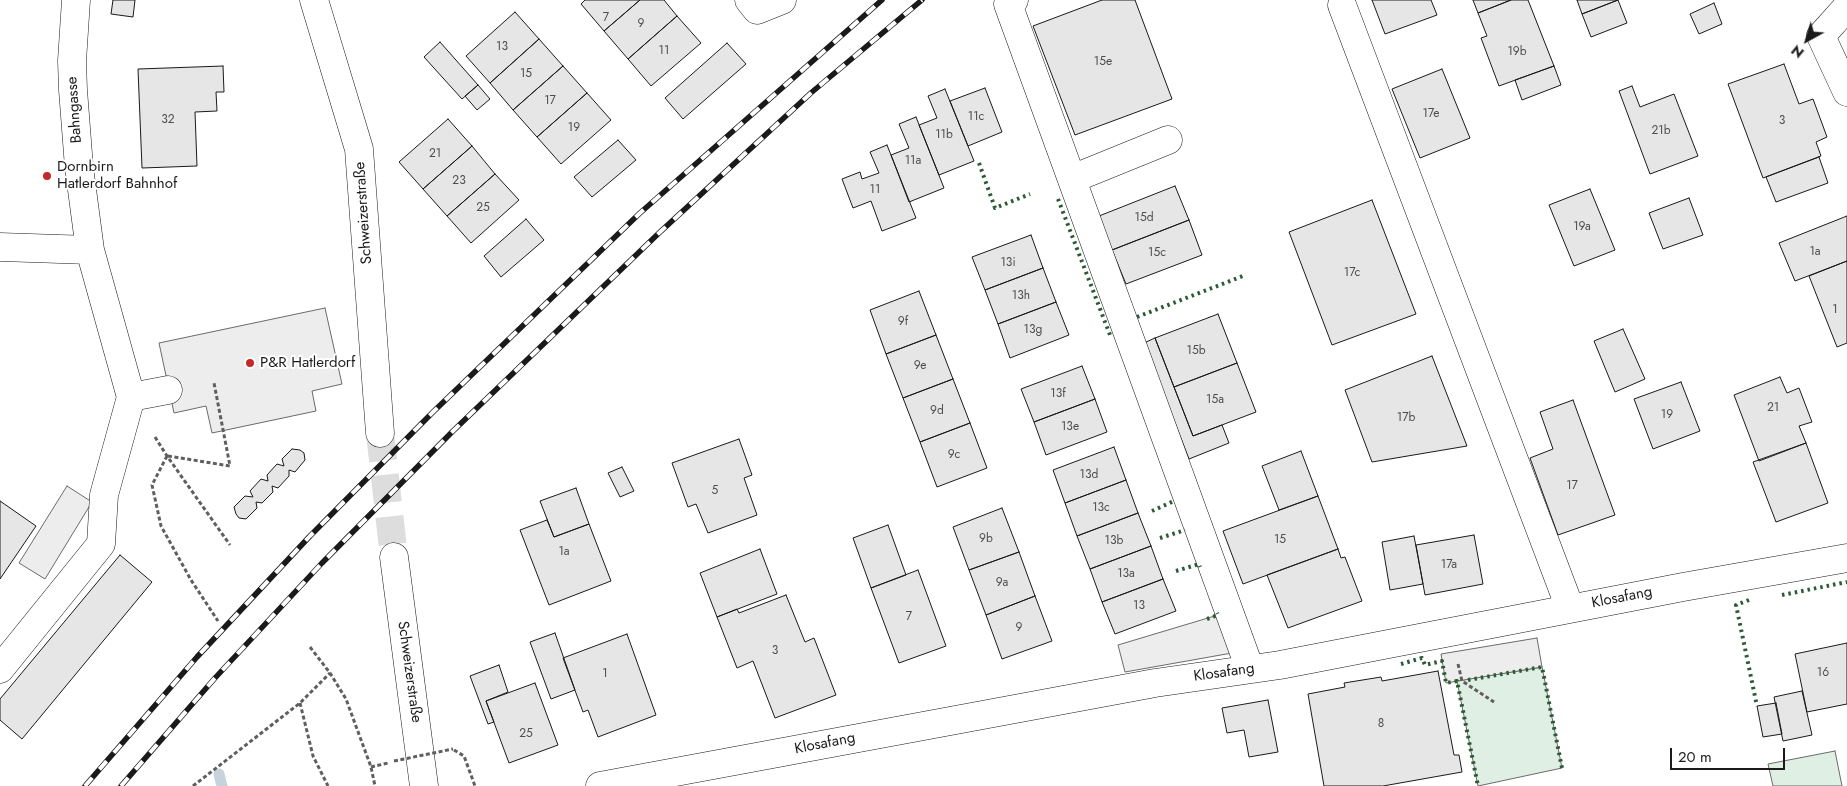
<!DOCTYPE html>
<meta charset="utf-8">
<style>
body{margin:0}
#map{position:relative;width:1847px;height:786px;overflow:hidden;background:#fff;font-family:Jost,sans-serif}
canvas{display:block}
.north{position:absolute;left:1782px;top:15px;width:50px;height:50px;-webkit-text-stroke:4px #fff;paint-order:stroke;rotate:219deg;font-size:14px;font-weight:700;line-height:20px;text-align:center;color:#1a1a1a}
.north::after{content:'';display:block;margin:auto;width:18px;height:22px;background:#1a1a1a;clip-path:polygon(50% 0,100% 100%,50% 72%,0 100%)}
.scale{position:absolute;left:1670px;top:748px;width:115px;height:22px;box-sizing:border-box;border:2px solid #1a1a1a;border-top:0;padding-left:6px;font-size:15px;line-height:18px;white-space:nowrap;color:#1a1a1a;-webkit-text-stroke:4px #fff;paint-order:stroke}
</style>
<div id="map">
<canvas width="1847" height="786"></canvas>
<div class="north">N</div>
<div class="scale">20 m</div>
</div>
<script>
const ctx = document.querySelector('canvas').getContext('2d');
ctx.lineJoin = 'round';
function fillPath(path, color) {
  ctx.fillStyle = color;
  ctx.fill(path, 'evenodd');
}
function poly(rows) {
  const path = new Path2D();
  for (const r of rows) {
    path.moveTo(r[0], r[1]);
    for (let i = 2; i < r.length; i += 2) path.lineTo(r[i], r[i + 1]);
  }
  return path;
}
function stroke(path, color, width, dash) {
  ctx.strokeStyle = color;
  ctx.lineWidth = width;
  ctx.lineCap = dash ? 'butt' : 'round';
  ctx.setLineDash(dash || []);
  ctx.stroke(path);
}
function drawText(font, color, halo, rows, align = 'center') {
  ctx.font = font + ' Jost,sans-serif';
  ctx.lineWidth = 4;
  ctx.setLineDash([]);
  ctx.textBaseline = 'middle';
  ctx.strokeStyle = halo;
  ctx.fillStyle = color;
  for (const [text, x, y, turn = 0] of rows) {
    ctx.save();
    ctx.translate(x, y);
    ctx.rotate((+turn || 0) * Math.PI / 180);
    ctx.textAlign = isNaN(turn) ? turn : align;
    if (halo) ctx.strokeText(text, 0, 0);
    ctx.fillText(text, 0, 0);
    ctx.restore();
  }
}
const green = poly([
 [1542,667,1562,768,1478,786,1457,681,1542,667],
 [1835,751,1842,786,1773,786,1768,764,1835,751]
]);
fillPath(green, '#e0efe3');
stroke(green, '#6a6a6a', 1);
const parking = poly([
 [325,308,342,384,312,391,316,411,212,433,206,406,174,413,159,343,325,308],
 [67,486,92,502,45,579,19,563,67,486],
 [1218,615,1232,653,1125,672,1118,645,1218,615],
 [1537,638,1542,667,1446,683,1441,654,1537,638]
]);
fillPath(parking, '#ededed');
stroke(parking, '#6a6a6a', 1);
stroke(poly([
 [219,774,222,786]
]), '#c6d2dc', 11);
const building = poly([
 [113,0,135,0,133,17,111,14,113,0],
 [585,0,640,0,604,31,581,4,585,0],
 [640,0,664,0,677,16,628,59,604,31,640,0],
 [1102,0,1135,0,1172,99,1075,135,1033,26,1102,0],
 [1372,0,1431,0,1437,15,1385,34,1372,0],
 [1473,0,1511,0,1478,13,1473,0],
 [1511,0,1528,0,1554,66,1499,86,1481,38,1487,36,1478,13,1511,0],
 [1577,0,1618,0,1582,14,1577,0],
 [1618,0,1627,23,1591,37,1582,14,1618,0],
 [1714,3,1722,24,1699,34,1690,14,1714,3],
 [515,12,539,39,490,83,466,56,515,12],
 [677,16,701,43,651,86,628,59,677,16],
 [539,39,563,66,513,110,490,83,539,39],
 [440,42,478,85,462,99,424,57,440,42],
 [727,43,746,64,683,119,665,98,727,43],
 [1784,64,1799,104,1813,99,1827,137,1816,142,1821,156,1763,178,1728,84,1784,64],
 [223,66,224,92,216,92,217,111,195,112,197,166,142,168,138,69,223,66],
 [563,66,587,93,537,137,513,110,563,66],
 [1554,66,1561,85,1522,100,1515,80,1554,66],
 [1442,69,1470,138,1420,158,1392,89,1442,69],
 [478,85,490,99,477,110,465,96,478,85],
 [1632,86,1640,107,1674,94,1698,156,1650,174,1619,91,1632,86],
 [985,88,1002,132,968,146,950,101,985,88],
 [945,89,974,161,939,175,919,125,937,118,928,96,945,89],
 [587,93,611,120,561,164,537,137,587,93],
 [916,117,944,188,909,202,891,155,909,148,899,124,916,117],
 [448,119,472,146,423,189,399,162,448,119],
 [618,140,636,160,592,197,574,177,618,140],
 [887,145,916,218,882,231,871,201,853,208,842,179,860,172,862,179,879,173,870,152,887,145],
 [472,146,495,174,447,216,423,189,472,146],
 [1819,157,1828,183,1776,202,1766,177,1819,157],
 [495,174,519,200,471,243,447,216,495,174],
 [1175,186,1189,220,1112,250,1099,216,1175,186],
 [1590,189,1615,250,1574,266,1549,205,1590,189],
 [1689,198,1703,235,1663,249,1649,213,1689,198],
 [1372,200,1416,314,1332,345,1289,232,1372,200],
 [1847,216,1847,261,1795,281,1779,243,1847,216],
 [526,219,544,240,501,277,484,256,526,219],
 [1189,220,1202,255,1126,284,1112,250,1189,220],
 [1031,235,1043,268,985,290,972,257,1031,235],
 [1847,261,1847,343,1837,347,1809,276,1847,261],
 [1043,268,1056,302,998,324,985,290,1043,268],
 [919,291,936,335,886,354,870,310,919,291],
 [1056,302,1069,335,1010,358,998,324,1056,302],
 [1218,314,1237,363,1174,387,1155,338,1218,314],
 [1623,329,1645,379,1615,392,1594,341,1623,329],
 [936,335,953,379,903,398,886,354,936,335],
 [1155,338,1193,436,1222,425,1229,443,1189,459,1144,343,1155,338],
 [1432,356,1467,446,1372,462,1345,390,1432,356],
 [1237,363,1256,412,1193,436,1174,387,1237,363],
 [1082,366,1095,399,1034,422,1021,389,1082,366],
 [1780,377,1787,393,1799,388,1812,422,1799,426,1806,443,1759,461,1734,395,1780,377],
 [953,379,970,423,920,442,903,398,953,379],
 [1681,382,1700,431,1653,449,1634,399,1681,382],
 [1095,399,1107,432,1046,455,1034,422,1095,399],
 [1573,400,1615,515,1558,535,1530,458,1553,449,1540,412,1573,400],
 [970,423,987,468,937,487,920,442,970,423],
 [739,439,752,475,744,478,757,515,708,533,696,504,688,507,672,463,739,439],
 [1806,443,1828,503,1776,522,1753,462,1806,443],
 [1114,447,1126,480,1065,503,1053,470,1114,447],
 [292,449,300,450,304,453,305,460,295,472,289,470,289,476,278,488,272,486,273,492,262,503,256,502,257,508,246,519,239,518,236,514,234,507,245,496,253,497,250,491,261,479,268,481,267,475,277,464,284,466,282,459,292,449],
 [1301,451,1318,496,1279,510,1262,466,1301,451],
 [622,467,634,491,620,497,608,473,622,467],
 [1126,480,1138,513,1077,536,1065,503,1126,480],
 [576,488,589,524,554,537,540,501,576,488],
 [1318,496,1338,549,1243,584,1223,531,1318,496],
 [0,501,36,526,0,579,0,501],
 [1002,508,1019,552,969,570,953,527,1002,508],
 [1138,513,1151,546,1090,569,1077,536,1138,513],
 [547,520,554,537,589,524,611,581,549,605,520,530,547,520],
 [888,525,906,575,871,588,853,538,888,525],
 [1474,535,1483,584,1425,595,1416,545,1474,535],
 [1414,536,1423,584,1390,590,1382,542,1414,536],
 [1151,546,1163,579,1102,602,1090,569,1151,546],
 [760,549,777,594,717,617,700,573,760,549],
 [1338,549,1341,558,1345,557,1362,601,1288,628,1267,575,1338,549],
 [1019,552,1035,596,986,615,969,570,1019,552],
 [120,555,152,582,22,739,0,720,0,699,120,555],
 [918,570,946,646,899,663,871,588,918,570],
 [1163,579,1176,611,1115,634,1102,602,1163,579],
 [786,595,805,642,814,638,836,695,775,718,753,661,737,668,717,617,737,609,739,613,786,595],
 [1035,596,1052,641,1002,659,986,615,1035,596],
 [555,633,575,690,551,699,530,642,555,633],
 [627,634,656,715,598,737,588,710,583,712,563,658,627,634],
 [1847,643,1847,704,1807,712,1795,654,1847,643],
 [499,665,508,692,486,701,494,722,488,724,470,676,499,665],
 [1438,671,1454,755,1459,755,1462,772,1383,786,1324,786,1308,694,1345,687,1344,683,1381,677,1382,681,1438,671],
 [535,683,558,745,509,763,486,701,535,683],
 [1802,691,1812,735,1783,741,1774,697,1802,691],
 [1268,700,1278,752,1249,757,1244,730,1227,733,1222,708,1268,700],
 [1776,703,1782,734,1763,737,1757,706,1776,703]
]);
fillPath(building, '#e6e6e6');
stroke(building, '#1a1a1a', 1);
stroke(poly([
 [380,433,394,557]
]), '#ddd', 28, [28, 14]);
const minor = poly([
 [76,0,72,61,73,90,79,167,90,250,131,397],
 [314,0,359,149,380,433],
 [749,0,757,10,782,0],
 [1014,0,1008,4,1250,669],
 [1342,5,1570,608],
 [1847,7,1821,36,1847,92],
 [1072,179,1168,140],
 [0,247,90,250],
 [131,397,168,390],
 [394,557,424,786],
 [0,669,101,544,104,495,131,397],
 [600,786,1155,683,1280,665,1683,587,1847,558]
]);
stroke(minor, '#1a1a1a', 29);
stroke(poly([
 [155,437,167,456,230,545],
 [167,456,152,485,161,526,191,580,218,621],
 [168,456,230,466,214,383],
 [310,647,330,673,346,699,371,767,375,786],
 [1458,664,1462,681,1494,702],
 [300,703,313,756,328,786],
 [454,750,464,756,475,786],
 [371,767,388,763],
 [193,786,300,703,330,673]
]), '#5f5f5f', 3, [4, 2.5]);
stroke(minor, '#fff', 28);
const rail = poly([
 [85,786,197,657,310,536,433,412,640,213,882,0],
 [121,786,215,678,322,563,453,431,659,233,812,92,922,0]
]);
stroke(rail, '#1a1a1a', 5.5);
stroke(rail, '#fff', 4, [11]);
stroke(poly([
 [394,761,453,749]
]), '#5f5f5f', 3, [4, 2.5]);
stroke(poly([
 [979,163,995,208,1030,194],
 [1058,199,1110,335],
 [1137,317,1243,276],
 [1152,511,1174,501],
 [1160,538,1185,530],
 [1176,571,1199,564,1200,567],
 [1782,595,1847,582],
 [1749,600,1736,605,1757,706],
 [1207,619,1218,615,1217,613],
 [1401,664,1422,658,1425,665,1442,661,1446,683,1457,681,1478,786],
 [1468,680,1542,667,1562,768]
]), '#2b5a34', 4, [2.5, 4]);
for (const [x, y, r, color] of [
 [47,176,5,"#c62828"],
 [250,363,5,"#c62828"]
]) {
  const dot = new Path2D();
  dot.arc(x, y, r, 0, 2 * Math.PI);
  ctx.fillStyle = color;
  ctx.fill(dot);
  stroke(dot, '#fff', 2);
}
drawText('12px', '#4d4d4d', null, [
 ["7",606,18],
 ["9",641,24],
 ["13",502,47],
 ["11",664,51],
 ["19b",1517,52],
 ["15e",1103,62],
 ["15",526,74],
 ["17",550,101],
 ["17e",1431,114],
 ["11c",976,117],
 ["32",168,120],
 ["3",1782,121],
 ["19",574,128],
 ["21b",1661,131],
 ["11b",944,135],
 ["21",435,154],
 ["11a",913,161],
 ["23",459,181],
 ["11",875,190],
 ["25",483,208],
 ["15d",1144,218],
 ["19a",1582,227],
 ["1a",1815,252],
 ["15c",1157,253],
 ["13i",1008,263],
 ["17c",1352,273],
 ["13h",1021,296],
 ["1",1835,310],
 ["9f",903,322],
 ["13g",1033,330],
 ["15b",1196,351],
 ["9e",920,366],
 ["13f",1058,394],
 ["15a",1215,400],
 ["21",1773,408],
 ["9d",937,411],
 ["19",1667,415],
 ["17b",1406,418],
 ["13e",1070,427],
 ["9c",954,455],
 ["13d",1089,475],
 ["17",1572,486],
 ["5",715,491],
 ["13c",1101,508],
 ["9b",986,539],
 ["15",1280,540],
 ["13b",1114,541],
 ["1a",564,552],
 ["17a",1449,565],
 ["13a",1126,574],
 ["9a",1002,583],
 ["13",1139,606],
 ["7",909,617],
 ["9",1019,628],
 ["3",775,651],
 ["16",1823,673],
 ["1",605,674],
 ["8",1381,724],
 ["25",526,734]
]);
drawText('15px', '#1a1a1a', '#fff', [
 ["Bahngasse",75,110,-94],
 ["Schweizerstraße",364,213,-94],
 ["Klosafang",1622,598,-11],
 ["Schweizerstraße",409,672,82],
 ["Klosafang",1224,673,-8],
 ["Klosafang",825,744,-11]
]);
drawText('15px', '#1a1a1a', '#fff', [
 ["Dornbirn",57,167],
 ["Hatlerdorf Bahnhof",57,184],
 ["P&R Hatlerdorf",260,363]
], 'left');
</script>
